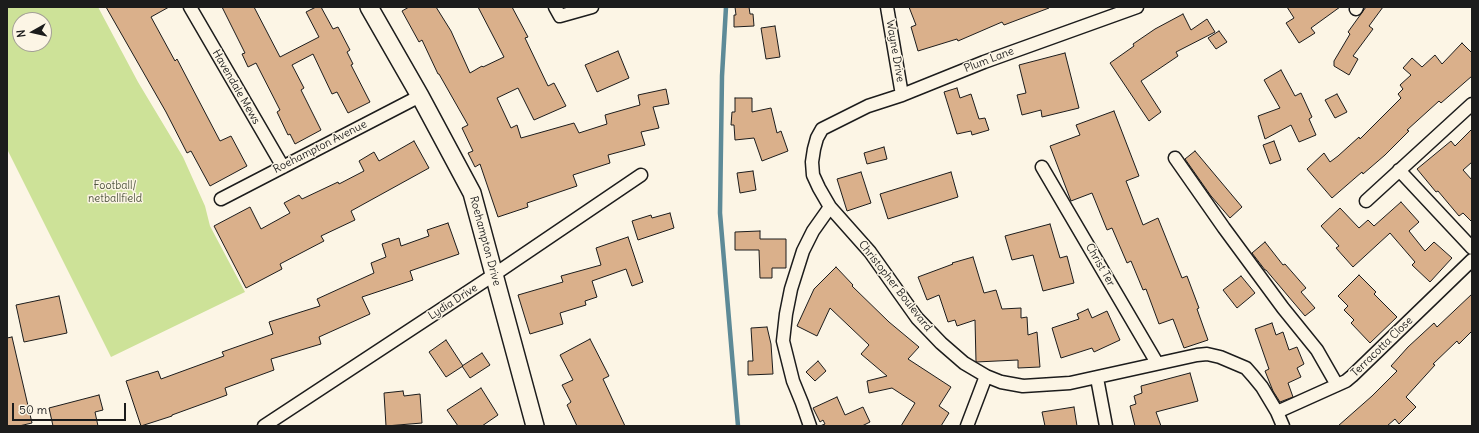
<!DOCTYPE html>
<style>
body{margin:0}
#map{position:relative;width:1479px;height:433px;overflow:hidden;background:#fcf5e5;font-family:Delius,sans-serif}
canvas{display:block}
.frame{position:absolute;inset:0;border:8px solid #1c1c1c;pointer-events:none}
.north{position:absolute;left:12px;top:12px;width:40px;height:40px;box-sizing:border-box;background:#fcf5e5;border:1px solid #a29e95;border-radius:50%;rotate:262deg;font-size:11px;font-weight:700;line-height:16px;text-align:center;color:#1c1c1c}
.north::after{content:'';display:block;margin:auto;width:14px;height:18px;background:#1c1c1c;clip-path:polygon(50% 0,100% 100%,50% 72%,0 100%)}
.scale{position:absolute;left:12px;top:403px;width:114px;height:18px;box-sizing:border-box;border:2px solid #1c1c1c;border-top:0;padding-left:5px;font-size:12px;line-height:14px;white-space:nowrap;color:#1c1c1c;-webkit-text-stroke:3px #fcf5e5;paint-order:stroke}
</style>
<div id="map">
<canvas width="1479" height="433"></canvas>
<div class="frame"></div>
<div class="north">N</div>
<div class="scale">50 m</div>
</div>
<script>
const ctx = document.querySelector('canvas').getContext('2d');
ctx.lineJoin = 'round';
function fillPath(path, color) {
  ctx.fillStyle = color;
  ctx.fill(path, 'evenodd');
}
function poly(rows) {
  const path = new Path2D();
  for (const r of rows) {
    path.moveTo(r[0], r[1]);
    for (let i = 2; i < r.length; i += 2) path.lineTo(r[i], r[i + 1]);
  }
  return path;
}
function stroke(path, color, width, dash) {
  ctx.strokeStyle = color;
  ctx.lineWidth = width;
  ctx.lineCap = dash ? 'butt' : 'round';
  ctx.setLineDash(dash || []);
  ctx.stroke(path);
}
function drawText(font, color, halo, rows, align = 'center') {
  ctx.font = font + ' Delius,sans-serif';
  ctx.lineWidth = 3;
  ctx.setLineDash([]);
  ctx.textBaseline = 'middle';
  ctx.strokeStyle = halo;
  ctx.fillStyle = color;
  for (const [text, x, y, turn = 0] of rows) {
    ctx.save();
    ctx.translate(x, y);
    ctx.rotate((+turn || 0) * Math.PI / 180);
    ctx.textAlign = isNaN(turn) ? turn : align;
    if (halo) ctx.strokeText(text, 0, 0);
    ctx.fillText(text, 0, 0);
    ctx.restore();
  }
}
fillPath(poly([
 [7,7,98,7,138,82,183,157,205,206,210,226,245,292,111,357,7,149],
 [20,20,44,20,44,44,20,44]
]), '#cde298');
stroke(poly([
 [726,7,722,76,720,213,738,426]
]), '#5d8a97', 4.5);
const building = poly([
 [106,7,169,7,151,17,175,61,177,59,220,141,231,136,247,166,210,186,191,151,187,153,166,112,106,7],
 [222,7,254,7,280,57,319,37,306,12,316,7,321,7,333,29,338,27,350,50,347,52,353,64,351,65,370,102,348,113,337,92,332,94,313,54,292,65,304,88,301,90,321,130,295,144,290,134,288,135,277,112,280,110,256,63,248,67,242,54,245,53,222,7],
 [409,7,436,7,451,31,470,73,482,66,483,67,504,57,478,7,512,7,528,37,525,38,548,86,554,83,566,106,534,120,518,88,497,98,511,128,517,125,521,138,574,123,579,133,607,124,605,115,640,105,638,95,666,89,669,104,653,107,659,128,641,132,645,145,608,155,610,163,573,175,577,186,527,203,528,207,498,217,480,164,475,167,468,153,473,151,462,128,468,125,439,74,438,74,422,40,419,42,402,11,409,7],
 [735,7,749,7,750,14,753,14,754,26,734,27,734,15,736,15,735,7],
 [909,7,1049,7,1049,8,1004,25,1002,22,958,41,957,39,918,51,911,27,916,25,909,7],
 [1287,7,1340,7,1311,28,1315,33,1299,43,1286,23,1294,18,1287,7],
 [1366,7,1383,7,1369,26,1373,29,1353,56,1358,59,1349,75,1334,66,1334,61,1350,34,1348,32,1366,7],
 [1183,14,1191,30,1207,19,1215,32,1176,52,1178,56,1141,81,1161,112,1149,121,1110,63,1134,46,1133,44,1155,29,1183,14],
 [775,26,780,57,766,59,761,28,775,26],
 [1219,31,1227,42,1216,49,1208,38,1219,31],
 [1462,43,1472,53,1472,76,1441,103,1439,101,1407,130,1409,131,1385,155,1363,174,1362,172,1332,198,1307,169,1324,153,1330,162,1338,156,1359,137,1360,139,1401,98,1398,94,1403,89,1400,85,1411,75,1403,68,1412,58,1422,67,1435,55,1442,64,1462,43],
 [618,51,629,78,597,92,585,65,618,51],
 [1065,53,1079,108,1042,117,1041,110,1022,115,1017,95,1026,93,1019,65,1065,53],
 [1281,70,1295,96,1301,93,1312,117,1309,119,1316,135,1299,142,1291,125,1265,139,1258,116,1280,108,1264,80,1281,70],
 [957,88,960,98,971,94,979,119,985,118,989,130,972,135,971,131,957,134,944,92,957,88],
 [1337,94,1347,112,1335,118,1325,100,1337,94],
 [735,98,752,98,752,112,771,108,777,133,781,131,788,151,762,161,754,138,735,140,734,125,731,125,732,112,735,112,735,98],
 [1114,111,1139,176,1126,181,1143,225,1158,218,1182,278,1187,276,1199,308,1197,309,1208,340,1184,348,1173,319,1159,324,1146,289,1143,290,1131,261,1127,263,1112,228,1107,230,1092,193,1071,201,1050,146,1080,135,1076,125,1114,111],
 [1472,129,1472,162,1463,170,1472,180,1472,222,1463,213,1459,216,1438,191,1436,192,1417,169,1451,141,1455,146,1472,129],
 [414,141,429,168,351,211,355,220,321,236,324,241,280,264,282,269,246,288,214,226,250,207,261,229,290,213,284,203,299,195,302,199,338,182,339,184,364,171,359,161,374,152,379,161,414,141],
 [1274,141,1281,160,1270,164,1263,145,1274,141],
 [884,147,887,159,867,164,864,153,884,147],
 [1195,151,1242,207,1230,218,1211,196,1185,159,1195,151],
 [753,171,756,190,740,193,737,173,753,171],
 [861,172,871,203,847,211,837,179,861,172],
 [951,172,958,197,888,219,880,194,951,172],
 [1401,202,1419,222,1409,231,1425,251,1434,242,1452,258,1430,282,1412,265,1415,262,1390,233,1353,267,1336,248,1339,246,1321,226,1340,208,1359,228,1368,220,1374,226,1401,202],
 [670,213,674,228,638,240,632,221,651,215,652,218,670,213],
 [448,223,459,254,410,271,413,280,362,297,370,314,319,337,321,344,271,359,274,370,225,388,227,395,172,415,172,416,141,426,126,381,158,371,161,379,224,356,222,352,273,334,269,322,320,306,317,299,374,273,371,263,386,257,382,244,399,238,401,246,429,236,427,230,448,223],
 [1050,224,1060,258,1067,256,1074,283,1043,291,1033,255,1012,260,1005,236,1050,224],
 [760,231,760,239,786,239,786,268,772,268,772,278,760,278,759,250,735,250,735,232,760,231],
 [628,237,643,282,632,286,626,269,592,281,597,297,585,301,586,305,560,313,563,324,530,334,518,295,563,282,561,276,601,265,596,248,628,237],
 [1265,242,1283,265,1285,264,1306,288,1301,292,1315,308,1305,316,1266,270,1265,270,1252,253,1265,242],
 [973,257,984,293,996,290,1002,309,1021,308,1021,318,1027,317,1028,335,1037,332,1040,367,1018,368,1018,360,976,362,975,320,957,326,955,320,948,322,939,295,927,300,918,277,953,264,952,263,973,257],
 [836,267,853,285,852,286,889,322,919,347,908,359,951,387,939,406,949,413,941,426,901,426,915,403,892,388,869,393,867,381,887,376,861,354,869,345,830,308,817,336,797,326,814,289,836,267],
 [1359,275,1376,292,1374,294,1397,317,1370,343,1351,323,1354,320,1344,310,1348,306,1338,296,1359,275],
 [1241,276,1255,293,1237,308,1223,290,1241,276],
 [1472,294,1472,331,1459,344,1457,341,1433,364,1435,365,1406,397,1416,407,1399,424,1395,419,1387,426,1338,426,1372,396,1397,371,1391,366,1408,347,1434,323,1437,327,1472,294],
 [59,296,67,333,24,342,16,305,59,296],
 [1088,309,1092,318,1107,311,1120,340,1094,352,1092,348,1061,358,1052,328,1079,319,1077,314,1088,309],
 [1272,323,1276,335,1283,332,1289,350,1297,347,1304,364,1297,368,1301,377,1288,383,1293,397,1280,402,1273,391,1265,371,1269,369,1255,329,1272,323],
 [767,327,771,344,773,374,748,375,748,361,753,361,751,328,767,327],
 [12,337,32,423,19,426,7,426,7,338,12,337],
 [590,339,609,376,603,379,625,426,577,426,567,405,571,402,562,385,573,380,560,355,590,339],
 [446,340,463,366,446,377,429,352,446,340],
 [482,353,490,365,470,378,462,366,482,353],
 [818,361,826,371,815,381,806,372,818,361],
 [1190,373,1198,401,1156,412,1161,426,1135,426,1130,406,1136,404,1134,396,1142,393,1141,386,1190,373],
 [481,388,498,415,482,426,458,426,447,410,481,388],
 [403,391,404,396,420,394,422,423,386,426,384,393,403,391],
 [99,395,103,410,95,412,98,426,53,426,49,408,99,395],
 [837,397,845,415,863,407,870,422,862,426,820,426,825,424,823,420,820,422,813,408,837,397],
 [1074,407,1077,426,1045,426,1042,412,1074,407]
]);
fillPath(building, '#dab08b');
stroke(building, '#1c1c1c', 1);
const street = poly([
 [190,7,283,167],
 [555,7,560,16,592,7],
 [887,7,902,95],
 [1137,7,984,62,902,95,868,106,822,129,817,138,814,149,812,162,813,175,819,188,830,207,870,252,917,318,941,343,964,363,986,376,1001,382,1023,386,1070,383,1197,355,1207,354,1220,357,1246,368,1253,376,1262,387,1277,412,1283,426],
 [1356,9,1357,7],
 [1175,158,1224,228,1283,308,1317,350,1337,385],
 [1042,167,1157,363],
 [1399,170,1472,248],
 [221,199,420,96],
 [1366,201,1472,104],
 [1097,378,1106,426],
 [1277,412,1346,381,1352,376,1472,260],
 [264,426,495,274,641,175],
 [810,426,802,403,793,381,783,341,786,314,791,289,803,251,813,231,830,207],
 [967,426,986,376]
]);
const secondary = poly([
 [369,7,420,96,472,193,535,426]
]);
stroke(street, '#1c1c1c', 15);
stroke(secondary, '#1c1c1c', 20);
stroke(street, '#fcf5e5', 12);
stroke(secondary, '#fcf5e5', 17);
drawText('11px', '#1c1c1c', '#fcf5e5', [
 ["Wayne Drive",895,51,80],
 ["Plum Lane",989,60,-21],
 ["Havendale Mews",236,87,60],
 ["Roehampton Avenue",320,147,-27],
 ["Roehampton Drive",485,241,75],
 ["Christ Ter",1100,265,60],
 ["Christopher Boulevard",895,286,52],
 ["Lydia Drive",453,302,-33],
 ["Terracotta Close",1382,347,-44]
]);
drawText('11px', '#515741', '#fcf5e5', [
 ["Football/",115,186],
 ["netballfield",115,199]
]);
</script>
